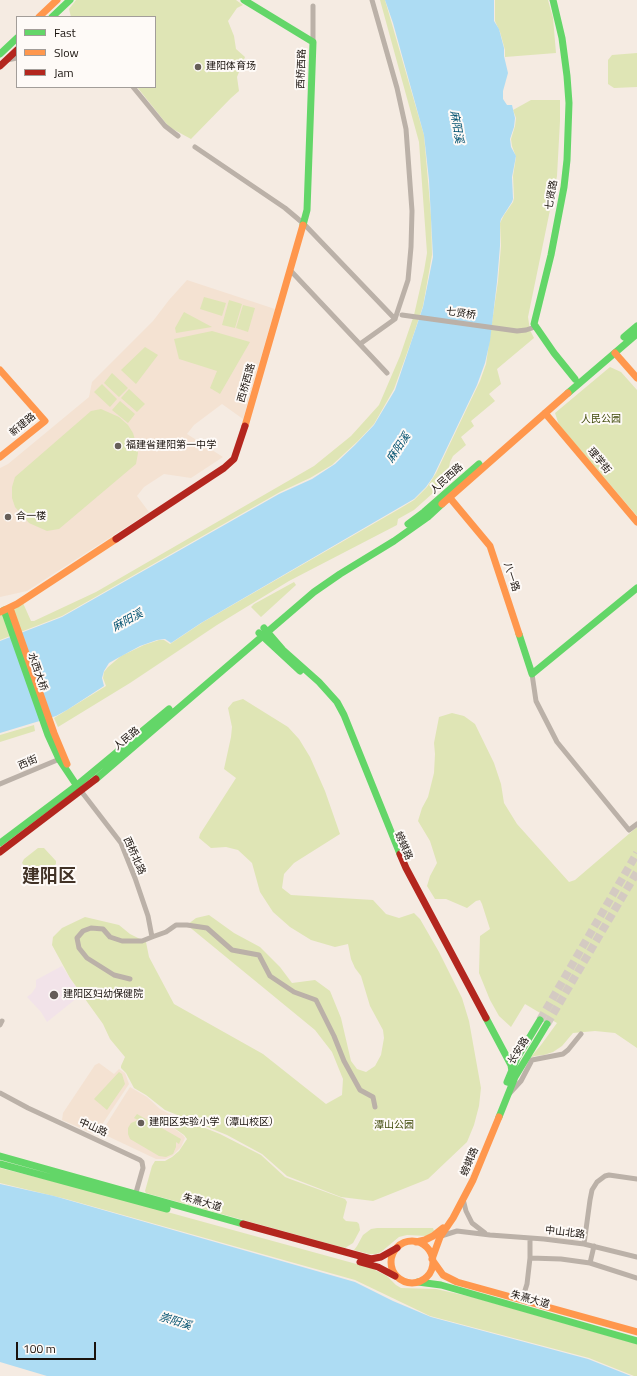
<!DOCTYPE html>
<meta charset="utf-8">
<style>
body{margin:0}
#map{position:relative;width:637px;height:1376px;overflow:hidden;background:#f5ebe2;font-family:"Titillium Web",sans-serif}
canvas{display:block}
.legend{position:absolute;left:16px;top:16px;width:140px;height:72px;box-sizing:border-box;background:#fefaf7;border:1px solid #a29d99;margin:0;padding:5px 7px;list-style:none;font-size:12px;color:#19120d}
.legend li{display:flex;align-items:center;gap:8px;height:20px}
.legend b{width:20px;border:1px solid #a29d99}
.scale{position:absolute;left:16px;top:1342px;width:80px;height:18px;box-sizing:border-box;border:2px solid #19120d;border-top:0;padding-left:5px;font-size:12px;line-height:14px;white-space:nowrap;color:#19120d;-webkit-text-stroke:3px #fefaf7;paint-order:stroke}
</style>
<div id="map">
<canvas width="637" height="1376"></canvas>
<ul class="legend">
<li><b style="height:5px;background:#63d668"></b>Fast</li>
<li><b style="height:5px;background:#ff974d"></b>Slow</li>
<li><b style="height:5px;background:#b3261e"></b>Jam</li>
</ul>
<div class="scale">100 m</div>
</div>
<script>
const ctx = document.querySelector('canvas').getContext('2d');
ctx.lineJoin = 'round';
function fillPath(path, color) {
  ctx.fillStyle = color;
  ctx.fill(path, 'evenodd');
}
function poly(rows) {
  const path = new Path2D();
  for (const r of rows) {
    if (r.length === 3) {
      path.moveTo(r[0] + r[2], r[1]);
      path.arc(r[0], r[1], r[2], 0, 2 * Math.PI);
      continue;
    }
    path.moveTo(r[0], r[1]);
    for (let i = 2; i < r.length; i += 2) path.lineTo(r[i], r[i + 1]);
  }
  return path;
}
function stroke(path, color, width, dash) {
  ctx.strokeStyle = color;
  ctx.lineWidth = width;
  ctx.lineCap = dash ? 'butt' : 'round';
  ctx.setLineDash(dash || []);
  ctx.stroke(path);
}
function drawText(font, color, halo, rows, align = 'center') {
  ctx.font = font + ' "Titillium Web","Noto Sans SC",sans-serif';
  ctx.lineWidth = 4;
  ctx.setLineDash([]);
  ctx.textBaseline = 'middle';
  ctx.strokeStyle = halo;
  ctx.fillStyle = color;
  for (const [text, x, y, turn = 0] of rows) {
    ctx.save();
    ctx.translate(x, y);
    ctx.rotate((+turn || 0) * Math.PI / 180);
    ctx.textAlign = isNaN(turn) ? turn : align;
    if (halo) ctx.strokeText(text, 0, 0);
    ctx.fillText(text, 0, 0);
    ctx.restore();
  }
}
fillPath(poly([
 [187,280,275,309,243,419,222,404,194,425,187,434,223,457,191,478,164,474,144,487,137,496,149,512,148,513,27,591,0,597,0,468,8,464,89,397,92,382,153,321,169,300],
 [99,1063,114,1074,119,1069,125,1073,129,1084,97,1132,94,1134,62,1120,63,1113,95,1065],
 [130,1087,147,1097,160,1109,179,1119,173,1128,183,1135,185,1138,181,1147,172,1156,165,1159,156,1159,101,1133]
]), '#f4e2d2');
fillPath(poly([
 [62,966,79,992,77,998,47,1022,41,1012,27,997,32,993,36,987,36,980]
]), '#f2e3e9');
fillPath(poly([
 [76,0,236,0,243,5,237,8,228,21,234,36,236,49,245,57,237,77,239,91,231,98,191,139,169,127,137,87,155,87,155,17,71,17,69,9],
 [380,0,385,0,424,135,431,216,432,255,423,306,411,342,394,389,374,424,358,441,332,465,310,478,280,492,62,616,0,640,0,613,23,603,31,621,34,621,96,592,314,466,351,436,379,405,400,356,414,315,424,271,427,253,419,142],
 [495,0,548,0,553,18,556,53,505,57,505,50,500,32,495,21],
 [637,53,637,87,614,88,608,84,608,60,612,55],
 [531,100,560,100,560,121,557,176,528,317,530,330,534,338,497,369,501,384,489,394,495,401,471,421,474,426,461,437,466,445,453,456,450,462,449,468,452,476,414,510,398,519,397,525,289,581,217,625,130,683,58,727,54,718,106,686,103,678,104,672,108,667,121,656,144,645,159,640,164,640,170,644,203,622,399,509,414,500,427,487,436,473,467,408,480,381,486,364,498,281,501,246,500,223,504,215,513,202,514,198,513,176,516,157,512,146,511,139,515,126,516,118,513,110],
 [204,297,226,303,222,316,200,309],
 [229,300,242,304,235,328,222,325],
 [243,305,255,308,248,332,236,328],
 [184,312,212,327,176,333,175,328],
 [212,331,250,342,220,394,210,388,217,371,179,359,174,339],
 [145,347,158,355,136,384,121,370],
 [610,367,621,372,637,390,637,516,559,425,555,413],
 [112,373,128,388,119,397,104,383],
 [102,384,117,399,110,407,94,392],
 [129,389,145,404,137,412,121,398],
 [120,401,135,414,128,423,112,410],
 [101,409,119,417,128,425,133,433,136,443,138,453,136,464,59,529,47,531,29,523,15,507,12,498,12,487,15,477,91,411],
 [294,582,296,585,261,617,251,607,254,604],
 [243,699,288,727,299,739,310,757,325,791,340,834,294,863,284,874,282,888,291,895,373,900,386,914,399,918,414,913,420,919,439,952,462,998,469,1021,481,1088,479,1106,474,1125,467,1142,428,1179,373,1201,341,1197,287,1176,262,1154,227,1135,165,1110,146,1095,134,1088,126,1073,121,1068,121,1066,125,1057,110,1039,103,1024,70,978,52,945,53,937,62,928,85,917,119,925,130,934,146,942,149,957,174,1004,263,1054,326,1104,342,1095,343,1079,332,1052,315,1030,187,925,196,918,209,915,234,933,260,947,280,967,292,983,315,980,330,991,341,1018,351,1061,357,1069,366,1072,375,1066,381,1055,384,1038,383,1030,370,1006,361,976,355,968,351,959,348,944,335,947,311,940,290,927,273,912,260,892,252,863,238,850,226,847,211,848,199,838,200,834,236,778,224,769,231,737,232,727,228,708,233,702],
 [452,713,464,716,475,724,494,763,501,784,504,803,517,824,569,882,575,880,637,827,637,1048,615,1033,595,1031,573,1033,562,1046,553,1052,544,1055,535,1056,530,1058,541,1045,557,1023,525,1004,511,1027,499,1016,490,1000,479,973,480,936,490,929,482,904,480,900,476,901,467,908,446,899,435,899,427,886,430,876,437,863,430,841,418,821,422,808,428,797,434,773,435,754,434,743,439,717],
 [34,725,35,731,0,742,0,735],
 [38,848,44,848,56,861,56,864,38,880,36,880,22,863,24,859],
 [119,1072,122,1074,125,1084,107,1110,94,1099],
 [137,1114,181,1139,179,1144,176,1142,176,1147,173,1154,166,1157,159,1156,130,1139,128,1134,128,1128,131,1123,138,1120,134,1118],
 [180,1118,220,1134,261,1155,285,1177,290,1179,345,1199,347,1202,343,1218,346,1221,357,1222,359,1224,360,1230,353,1243,345,1248,337,1246,146,1193,145,1191,152,1166,155,1161,165,1161,172,1157,179,1151,187,1139,184,1135,174,1128],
 [0,1168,80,1188,371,1268,387,1276,396,1285,401,1288,436,1289,472,1297,637,1344,637,1376,634,1376,589,1358,430,1316,355,1280,66,1199,0,1183],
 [377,1228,433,1228,434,1231,426,1236,407,1235,399,1237,381,1252,376,1254,369,1254,354,1250,357,1246,363,1235,371,1229]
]), '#dfe5b5');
fillPath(poly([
 [385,0,494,0,494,21,499,29,504,48,504,56,508,73,503,91,503,99,507,105,512,105,515,118,514,127,510,139,511,147,516,156,512,177,513,199,512,202,501,219,500,223,500,246,497,282,490,341,485,363,477,385,433,477,426,487,414,499,201,623,171,643,165,639,157,640,140,646,116,659,109,663,104,671,102,678,104,686,67,710,56,716,0,733,0,641,62,617,279,494,312,479,335,464,355,445,374,425,395,390,423,307,433,257,429,180,424,135,393,23],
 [0,1184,54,1196,355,1282,393,1301,431,1317,588,1359,631,1376,47,1376,0,1362]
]), '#addcf3');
stroke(poly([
 [540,1020,637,853],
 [547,1024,637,872]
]), '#d4cac2', 8, [8, 4]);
stroke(poly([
 [313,42,313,6],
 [7,60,17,58],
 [133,87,165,126,178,136],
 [195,147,285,208,304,224,395,319],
 [290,270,387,373],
 [402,315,517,331,526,330,535,327],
 [360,344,395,319,408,280,411,247,412,211,406,129,397,88,372,0],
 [532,674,536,701,557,742,629,830,637,824],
 [0,784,62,758],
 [81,791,121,843,135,878,148,916,152,937],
 [130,979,114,975,87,958,79,948,77,938,83,931,91,928,103,929,110,937,122,941,142,941,152,937,166,932,176,925,187,925,207,928,232,950,259,955,270,976,294,992,316,1000,334,1036,344,1061,360,1090,373,1097,375,1107],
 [0,1025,2,1021],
 [0,1093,28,1108,140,1160,142,1162,143,1168,135,1196],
 [509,1094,521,1081,532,1060,563,1054,568,1050,581,1034],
 [463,1199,466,1211,472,1223,485,1233],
 [441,1236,457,1231,490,1235,544,1239,584,1244,637,1257],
 [530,1238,530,1258,561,1259,590,1263],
 [584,1244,590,1200,592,1190,597,1182,605,1176,609,1175,637,1179],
 [594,1246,590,1263,637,1278],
 [522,1300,527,1284,530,1258]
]), '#bbb1a8', 5);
stroke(poly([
 [244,0,313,42,307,210,303,225],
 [553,0,562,38,567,76,569,103,567,160,564,187,551,255,534,324,554,353,575,379],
 [52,17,70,0],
 [0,54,17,38],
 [624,337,637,326],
 [568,393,637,334],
 [408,524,424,512,479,464],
 [4,610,48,735,59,759,79,789],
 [264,628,283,650,319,682,337,702,344,715,400,854],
 [259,633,300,671],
 [519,634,532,674,637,588],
 [96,779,314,592,340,574,394,541,428,517,442,504],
 [0,843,76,786,169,709],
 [486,1018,511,1065,512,1072],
 [507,1082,517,1058,540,1020],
 [499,1117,515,1077,547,1024],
 [0,1156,243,1224],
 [0,1164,167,1209],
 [418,1282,441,1285,637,1341]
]), '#63d668', 7);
stroke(poly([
 [39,17,57,0],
 [615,353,637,378],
 [0,370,45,421,0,457],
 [545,413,637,522],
 [245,426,303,225],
 [450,498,490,546,519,634],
 [442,504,568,393],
 [10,608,54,733,67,764],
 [0,612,17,604,116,539],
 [412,1262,21],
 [416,1242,425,1240,433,1236,443,1228],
 [432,1259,440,1237,453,1218,473,1180,499,1117],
 [433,1261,443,1275,457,1282,637,1332]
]), '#ff974d', 7);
stroke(poly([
 [0,66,17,50],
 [116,539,224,468,234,459,245,426],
 [0,852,96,779],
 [400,854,406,868,486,1018],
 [243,1224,371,1259,381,1257,397,1248],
 [360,1262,378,1267,395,1276]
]), '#b3261e', 7);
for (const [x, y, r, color] of [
 [198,67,4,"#665e58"],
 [118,446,4,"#665e58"],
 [8,517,4,"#665e58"],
 [54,995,5,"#665e58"],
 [141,1123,4,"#665e58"]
]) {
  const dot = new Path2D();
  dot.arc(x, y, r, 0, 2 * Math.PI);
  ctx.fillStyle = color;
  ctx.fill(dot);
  stroke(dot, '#fefaf7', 1.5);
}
drawText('10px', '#19120d', '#fefaf7', [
 ["建阳体育场",206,67],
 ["福建省建阳第一中学",126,446],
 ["合一楼",16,517],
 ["建阳区妇幼保健院",63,995],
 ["建阳区实验小学（潭山校区）",149,1123]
], 'left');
drawText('10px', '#19120d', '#fefaf7', [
 ["西桥西路",302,69,-88],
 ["七贤路",552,195,-80],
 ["七贤桥",461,314,8],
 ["西桥西路",247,383,-74],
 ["新建路",23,425,-40],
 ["理学街",599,461,50],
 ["人民西路",447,479,-42],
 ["八一路",511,577,72],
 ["水西大桥",37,672,71],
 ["人民路",127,739,-40],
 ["西街",28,763,-23],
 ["螃蜞路",403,846,67],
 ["西桥北路",134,856,66],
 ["长安路",519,1051,-58],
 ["中山路",93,1128,24],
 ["螃蜞路",470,1162,-67],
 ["朱熹大道",202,1203,16],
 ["中山北路",565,1233,7],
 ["朱熹大道",530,1300,16]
]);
drawText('10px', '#3e4909', '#fefaf7', [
 ["人民公园",601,420],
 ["潭山公园",394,1126]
]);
drawText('italic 11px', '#00516f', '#fefaf7', [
 ["麻阳溪",456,127,80],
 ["麻阳溪",399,448,-56],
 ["麻阳溪",128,621,-29],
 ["崇阳溪",175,1322,17]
]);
drawText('bold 18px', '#413226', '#fefaf7', [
 ["建阳区",49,878]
]);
</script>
